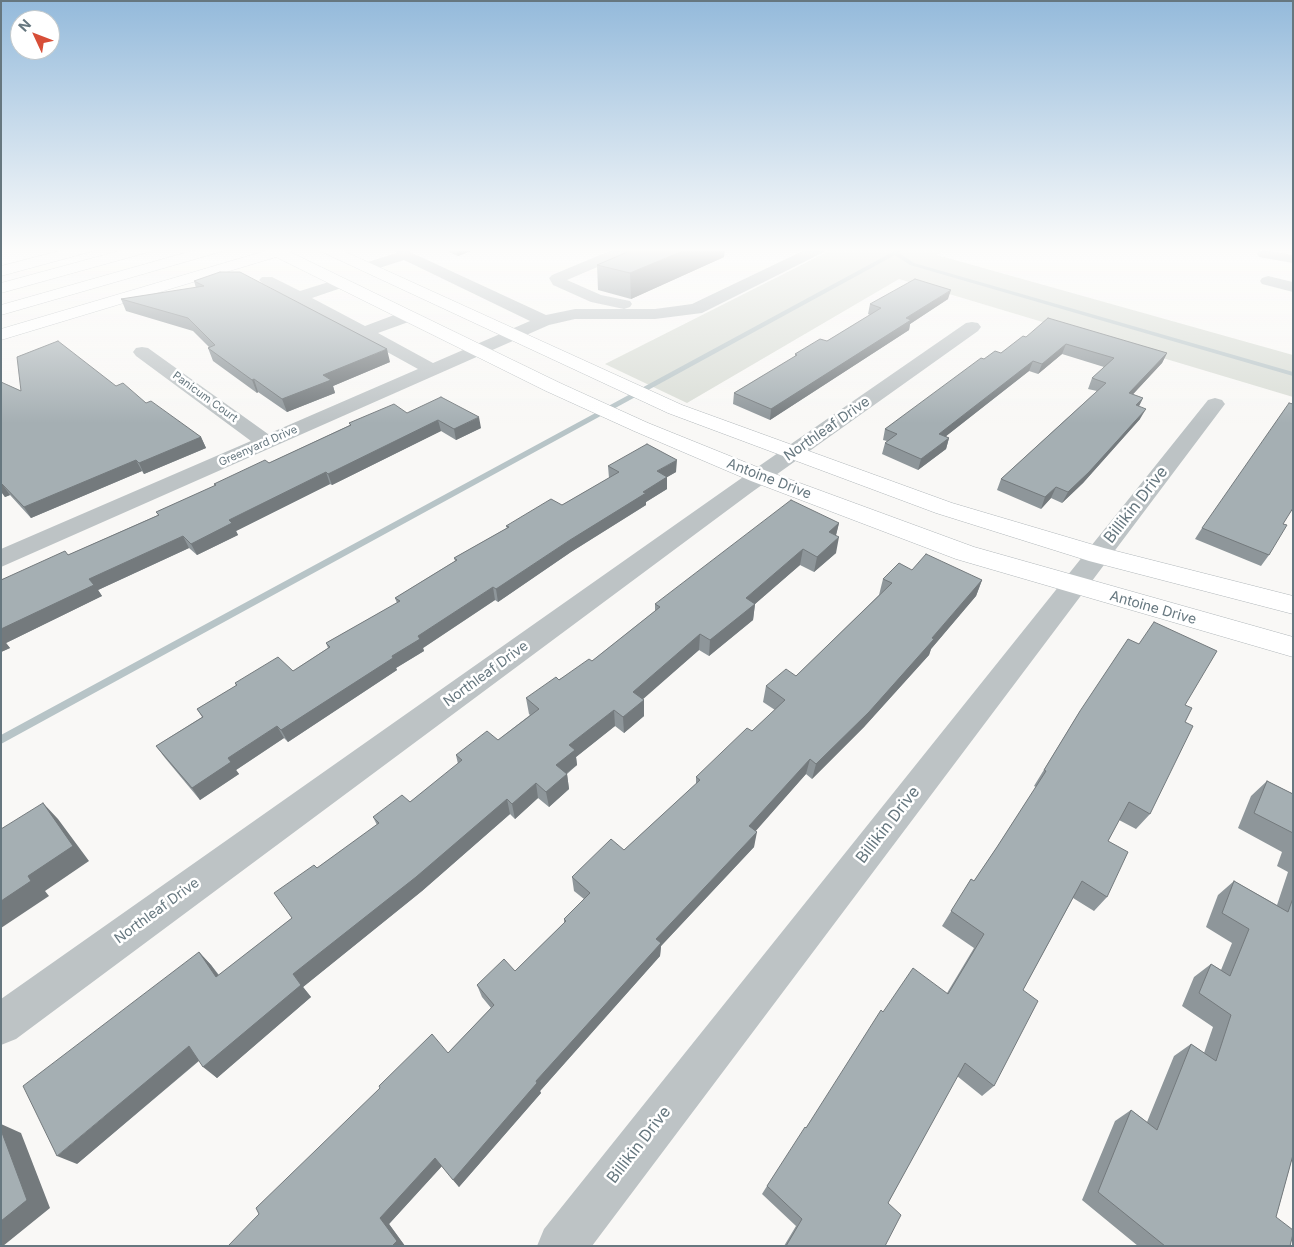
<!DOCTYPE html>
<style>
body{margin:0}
#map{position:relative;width:1294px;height:1247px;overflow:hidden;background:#f9f8f6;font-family:Inter,sans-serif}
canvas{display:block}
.frame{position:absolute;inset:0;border:2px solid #66777f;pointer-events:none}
.north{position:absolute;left:10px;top:10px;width:50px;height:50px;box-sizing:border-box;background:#fff;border:1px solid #c2c9cc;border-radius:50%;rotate:313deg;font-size:14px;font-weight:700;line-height:20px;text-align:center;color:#66777f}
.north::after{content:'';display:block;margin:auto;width:18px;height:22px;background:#d74e38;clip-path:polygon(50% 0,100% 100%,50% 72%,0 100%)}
</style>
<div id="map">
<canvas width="1294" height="1247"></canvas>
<div class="frame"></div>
<div class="north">N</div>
</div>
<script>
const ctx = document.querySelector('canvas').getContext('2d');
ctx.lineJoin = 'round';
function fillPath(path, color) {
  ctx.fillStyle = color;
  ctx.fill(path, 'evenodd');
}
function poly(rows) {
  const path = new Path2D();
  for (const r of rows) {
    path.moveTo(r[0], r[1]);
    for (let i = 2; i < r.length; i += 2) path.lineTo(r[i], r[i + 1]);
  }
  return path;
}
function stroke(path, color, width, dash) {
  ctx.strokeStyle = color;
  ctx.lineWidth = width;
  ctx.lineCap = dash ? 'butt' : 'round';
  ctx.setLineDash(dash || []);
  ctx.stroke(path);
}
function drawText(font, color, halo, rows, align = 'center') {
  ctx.font = font + ' Inter,sans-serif';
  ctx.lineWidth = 5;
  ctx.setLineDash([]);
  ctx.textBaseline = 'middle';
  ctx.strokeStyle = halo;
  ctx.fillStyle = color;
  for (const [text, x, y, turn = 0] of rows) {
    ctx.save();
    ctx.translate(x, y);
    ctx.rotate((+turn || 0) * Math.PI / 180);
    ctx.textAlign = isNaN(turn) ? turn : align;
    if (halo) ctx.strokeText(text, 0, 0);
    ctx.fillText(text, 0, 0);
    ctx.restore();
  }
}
fillPath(poly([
 [835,248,948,248,937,255,1293,355,1293,397,899,279,687,403,605,364]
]), '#d9ddd6');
fillPath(poly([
 [900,248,906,248,899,253,914,263,1293,372,1293,376,910,265,895,255,1,744,1,735,900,248]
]), '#b7c4c7');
const major = poly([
 [71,248,95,248,93,251,1,276,1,266,71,248],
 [263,248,296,248,290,252,560,383,648,423,767,471,974,547,1293,637,1293,657,956,559,751,481,634,431,546,391,276,257,1,340,1,329,265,251,263,248],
 [318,248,337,248,682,405,952,503,1104,548,1293,596,1293,614,1089,561,936,513,668,413,320,251,318,248]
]);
const highway = poly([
 [130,248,154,248,152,251,1,293,1,283,130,248],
 [202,248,225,248,223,251,1,315,1,305,202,248]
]);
stroke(major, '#b1b7ba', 1);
stroke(highway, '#b3b8ba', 1);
fillPath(poly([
 [392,248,407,248,410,252,546,315,575,309,655,309,692,304,809,248,828,248,826,251,702,313,655,319,575,319,549,325,1,567,1,549,251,441,136,356,133,352,136,348,142,347,148,348,268,434,418,369,262,283,259,280,262,277,272,277,300,291,335,280,347,280,349,283,347,286,312,298,365,326,402,312,414,312,416,316,414,320,378,333,433,363,530,321,404,260,367,272,362,270,359,267,362,264,396,253,392,248],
 [617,248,637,248,635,251,567,280,601,295,630,301,632,304,630,307,624,309,591,302,553,285,549,278,552,275,617,248],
 [1264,250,1293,255,1293,263,1259,257,1257,254,1259,251,1264,250],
 [1268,276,1293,282,1293,292,1262,284,1260,281,1262,278,1268,276],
 [972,322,978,323,981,327,978,331,752,492,16,1039,1,1045,1,999,736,482,966,323,972,322],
 [1215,398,1222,400,1225,404,1222,408,592,1246,537,1246,544,1229,1208,400,1215,398]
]), '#bdc3c5');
fillPath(major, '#fff');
fillPath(highway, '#fff');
fillPath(poly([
 [440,248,479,248,458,256],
 [724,257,631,299,598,290,597,265],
 [194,281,390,362,333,386,335,393,287,412,258,392,257,393,213,361,208,348,209,347,193,331,126,311,121,299,196,288],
 [948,299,910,324,909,330,770,420,733,404,734,393,795,357,795,354,827,341,870,315,868,314,870,304],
 [1026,337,1167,353,1162,363,1133,394,1143,398,1139,406,1140,419,1083,483,1062,503,1051,498,1041,509,997,490,1001,479,1097,391,1088,389,1092,378,1104,367,1062,354,1038,374,1029,371,946,436,949,438,946,449,918,470,882,454,885,443,887,441,883,440,885,429,984,359,1001,353],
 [1,382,21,391,116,386,201,437,206,448,144,474,142,471,31,518,10,495,5,497,1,492],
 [407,413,481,428,456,440,441,431,332,485,330,484,236,531,238,535,197,555,189,548,98,590,102,596,6,643,10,648,1,652,1,580,68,555,158,515,156,512,215,486,214,484,269,463,350,425,349,423],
 [608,466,676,472,667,477,667,489,646,502,646,505,571,552,498,602,495,600,423,648,424,651,396,668,397,670,288,742,284,738,236,770,239,774,200,800,165,758,156,746,202,717,197,709,236,686,235,683,293,671,328,648,326,643,397,603,395,598,455,561,454,558,507,528,506,526,562,505,609,478],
 [839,523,836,535,836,553,814,572,800,565,755,604,753,620,709,656,699,650,642,699,644,700,644,716,624,733,615,726,576,757,577,765,567,774,569,789,549,807,538,798,515,819,510,814,422,891,303,987,311,997,217,1078,199,1061,77,1164,199,952,211,965,219,975,292,918,317,868,377,825,373,817,410,802,458,764,456,755,498,740,530,715,529,714,526,698,592,661,655,611,655,604],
 [1283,524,1269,555,1261,566,1195,539,1202,528],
 [912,570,982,580,976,596,931,649,929,655,864,727,812,779,806,774,755,831,754,847,661,946,660,956,540,1091,541,1093,459,1187,442,1166,389,1224,405,1246,228,1246,448,1053,491,1008,482,997,477,985,515,971,564,923,564,919,584,899,574,891,572,877,624,850,696,784,696,777,752,731,775,710,763,702,766,686,796,676,879,595,883,579],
 [1185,705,1185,722,1150,814,1136,829,1119,820,1108,841,1107,897,1094,911,1073,898,1023,990,994,1086,982,1096,957,1076,888,1203,885,1246,784,1246,796,1226,762,1194,767,1186,806,1128,883,1012,947,993,974,948,942,926,971,879,974,881,997,847,1036,787,1034,786,1080,711],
 [1267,781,1293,794,1293,1155,1276,1217,1290,1246,1138,1246,1082,1200,1115,1121,1131,1110,1147,1122,1174,1056,1191,1044,1204,1053,1213,1027,1182,1006,1194,977,1211,964,1221,970,1232,943,1206,927,1218,895,1234,881,1277,905,1288,872,1277,866,1282,852,1238,828,1251,796]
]), '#8e969a');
fillPath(poly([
 [457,248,479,248,458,256],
 [690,248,725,248,724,257,631,299,630,273],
 [951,290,948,299,910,324,909,330,770,420,771,409,906,318],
 [1066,344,1062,354,1038,374,1042,364],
 [387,349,390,362,333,386,335,393,287,412,282,399,323,375],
 [1167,353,1162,363,1124,404,1129,393],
 [1033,361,1029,371,936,444,939,434],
 [254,379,258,392,257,393,252,380],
 [1143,398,1138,408,1136,405],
 [1146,409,1140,419,1083,483,1062,503,1068,492],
 [479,417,481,428,456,440,454,429],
 [438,420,441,431,332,485,328,474],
 [201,437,206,448,144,474,139,463],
 [949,438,946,449,918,470,921,459],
 [136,460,142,471,31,518,24,507],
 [677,460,676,472,657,483,657,471],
 [326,472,330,484,236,531,238,535,197,555,191,544,229,520],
 [667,477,667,489,646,502,646,505,571,552,498,602,496,589,643,492],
 [1,484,2,484,10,495,5,497,1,491],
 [1056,487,1051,498,1041,509,1045,497],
 [839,523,835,539,829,532],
 [183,536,189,548,98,590,102,596,6,643,10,648,1,652,1,629,89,579],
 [839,537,836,553,814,572,817,557],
 [803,549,800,565,755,604,753,620,709,656,710,640,746,598],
 [982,580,976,596,931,649,929,655,864,727,812,779,816,764,932,638],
 [493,587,495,600,423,648,424,651,396,668,397,670,288,742,281,730,418,636],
 [700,634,699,650,633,708,633,692],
 [644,700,644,716,624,733,623,717],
 [614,710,615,726,576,757,577,765,558,780,556,765,569,745],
 [277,726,284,738,236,770,239,774,200,800,192,788,228,758],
 [810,759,806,774,747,841,749,826],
 [567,774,569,789,549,807,546,792],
 [536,783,538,798,515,819,512,804],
 [507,799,510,814,422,891,303,987,311,997,217,1078,203,1067,293,974],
 [43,803,58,819,89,861,45,891,49,896,1,928,1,901,28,876],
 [757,832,754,847,661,946,660,956,540,1091,541,1093,459,1187,453,1180,656,939],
 [199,952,211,965,229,990,216,977],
 [189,1046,203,1057,77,1164,57,1156],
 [1,1124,21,1133,50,1208,3,1246,1,1246],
 [435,1158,442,1166,389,1224,405,1246,392,1246,380,1218]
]), '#747a7d');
const building = poly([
 [637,248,690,248,630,273,597,265,637,248],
 [220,272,240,272,387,349,323,375,331,380,282,399,254,379,252,380,208,348,215,345,188,318,121,299,204,286,194,281,220,272],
 [915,279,951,290,906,318,911,320,771,409,734,393,797,355,795,354,820,339,827,341,881,308,870,304,915,279],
 [1048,318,1167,353,1129,393,1143,398,1136,405,1146,409,1089,472,1068,492,1056,487,1045,497,1001,479,1106,383,1092,378,1114,358,1066,344,1042,364,1033,361,939,434,949,438,921,459,885,443,897,434,885,429,981,358,984,359,995,351,1001,353,1023,336,1026,337,1048,318],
 [58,341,116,386,123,383,146,403,151,401,201,437,139,463,136,460,24,507,2,484,1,484,1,382,21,391,17,357,58,341],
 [441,397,479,417,454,429,438,420,328,474,326,472,229,520,232,523,191,544,183,536,89,579,94,585,1,629,1,580,65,551,68,555,159,515,156,512,216,485,214,484,265,460,269,463,351,425,349,423,394,404,407,413,441,397],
 [1289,403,1293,404,1293,508,1283,524,1287,525,1269,555,1202,528,1289,403],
 [647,444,677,460,657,471,667,477,643,492,646,493,570,540,496,589,493,587,418,636,420,639,392,656,393,658,281,730,277,726,228,758,231,762,192,788,156,746,203,717,197,709,237,685,235,683,278,657,293,671,330,647,326,643,400,601,395,598,457,560,454,558,509,527,506,526,551,499,562,505,619,472,608,466,647,444],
 [791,500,839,523,829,532,839,537,817,557,803,549,746,598,755,604,710,640,700,634,633,692,644,700,623,717,614,710,569,745,575,750,556,765,567,774,546,792,536,783,512,804,507,799,416,877,293,974,301,985,203,1067,189,1046,57,1156,23,1086,199,952,216,977,292,918,274,893,314,865,317,868,379,823,373,817,402,795,410,802,462,760,456,755,487,731,498,740,539,709,526,698,556,677,559,680,589,659,592,661,660,607,655,604,791,500],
 [926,554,982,580,932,638,934,639,869,712,816,764,810,759,749,826,757,832,656,939,661,943,536,1081,537,1083,453,1180,435,1158,380,1218,397,1241,392,1246,228,1246,259,1214,256,1208,380,1088,379,1086,432,1034,448,1053,494,1005,477,985,504,959,515,971,566,921,564,919,590,893,572,877,611,839,624,850,700,780,696,777,747,728,752,731,785,700,766,686,786,669,796,676,892,583,883,579,899,563,912,570,926,554],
 [1154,622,1217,651,1185,705,1192,708,1185,722,1193,726,1150,814,1129,802,1108,841,1128,852,1107,897,1082,881,1023,990,1038,1001,994,1086,965,1063,888,1203,901,1215,885,1246,786,1246,802,1219,767,1186,805,1127,806,1128,881,1010,883,1012,913,968,948,994,984,934,951,911,971,879,974,881,997,847,1046,771,1044,770,1080,711,1128,639,1139,644,1154,622],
 [1267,781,1293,794,1293,833,1254,813,1267,781],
 [43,803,73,846,28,876,31,881,1,901,1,829,43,803],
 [1234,881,1288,912,1293,898,1293,1155,1276,1217,1293,1230,1293,1234,1290,1246,1165,1246,1098,1192,1131,1110,1157,1130,1191,1044,1216,1061,1231,1015,1199,993,1211,964,1230,976,1249,929,1222,913,1234,881],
 [1,1130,27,1200,1,1221,1,1130]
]);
fillPath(building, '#a5afb3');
stroke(building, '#747a7d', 1);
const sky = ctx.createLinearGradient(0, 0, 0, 423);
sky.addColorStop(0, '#94badb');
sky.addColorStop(0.59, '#fcfcfb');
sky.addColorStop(1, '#fcfcfb00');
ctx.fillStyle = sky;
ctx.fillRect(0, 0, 1294, 423);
drawText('11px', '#66777f', '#fff', [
 ["Panicum Court",205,397,36],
 ["Greenyard Drive",258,446,-24]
]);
drawText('14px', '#66777f', '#fff', [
 ["Northleaf Drive",827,429,-35],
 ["Antoine Drive",769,479,21],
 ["Antoine Drive",1153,608,16],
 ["Northleaf Drive",486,674,-36],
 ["Northleaf Drive",157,911,-36]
]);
drawText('16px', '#66777f', '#fff', [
 ["Billikin Drive",1136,505,-52],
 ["Billikin Drive",888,825,-52],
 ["Billikin Drive",639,1145,-52]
]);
</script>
